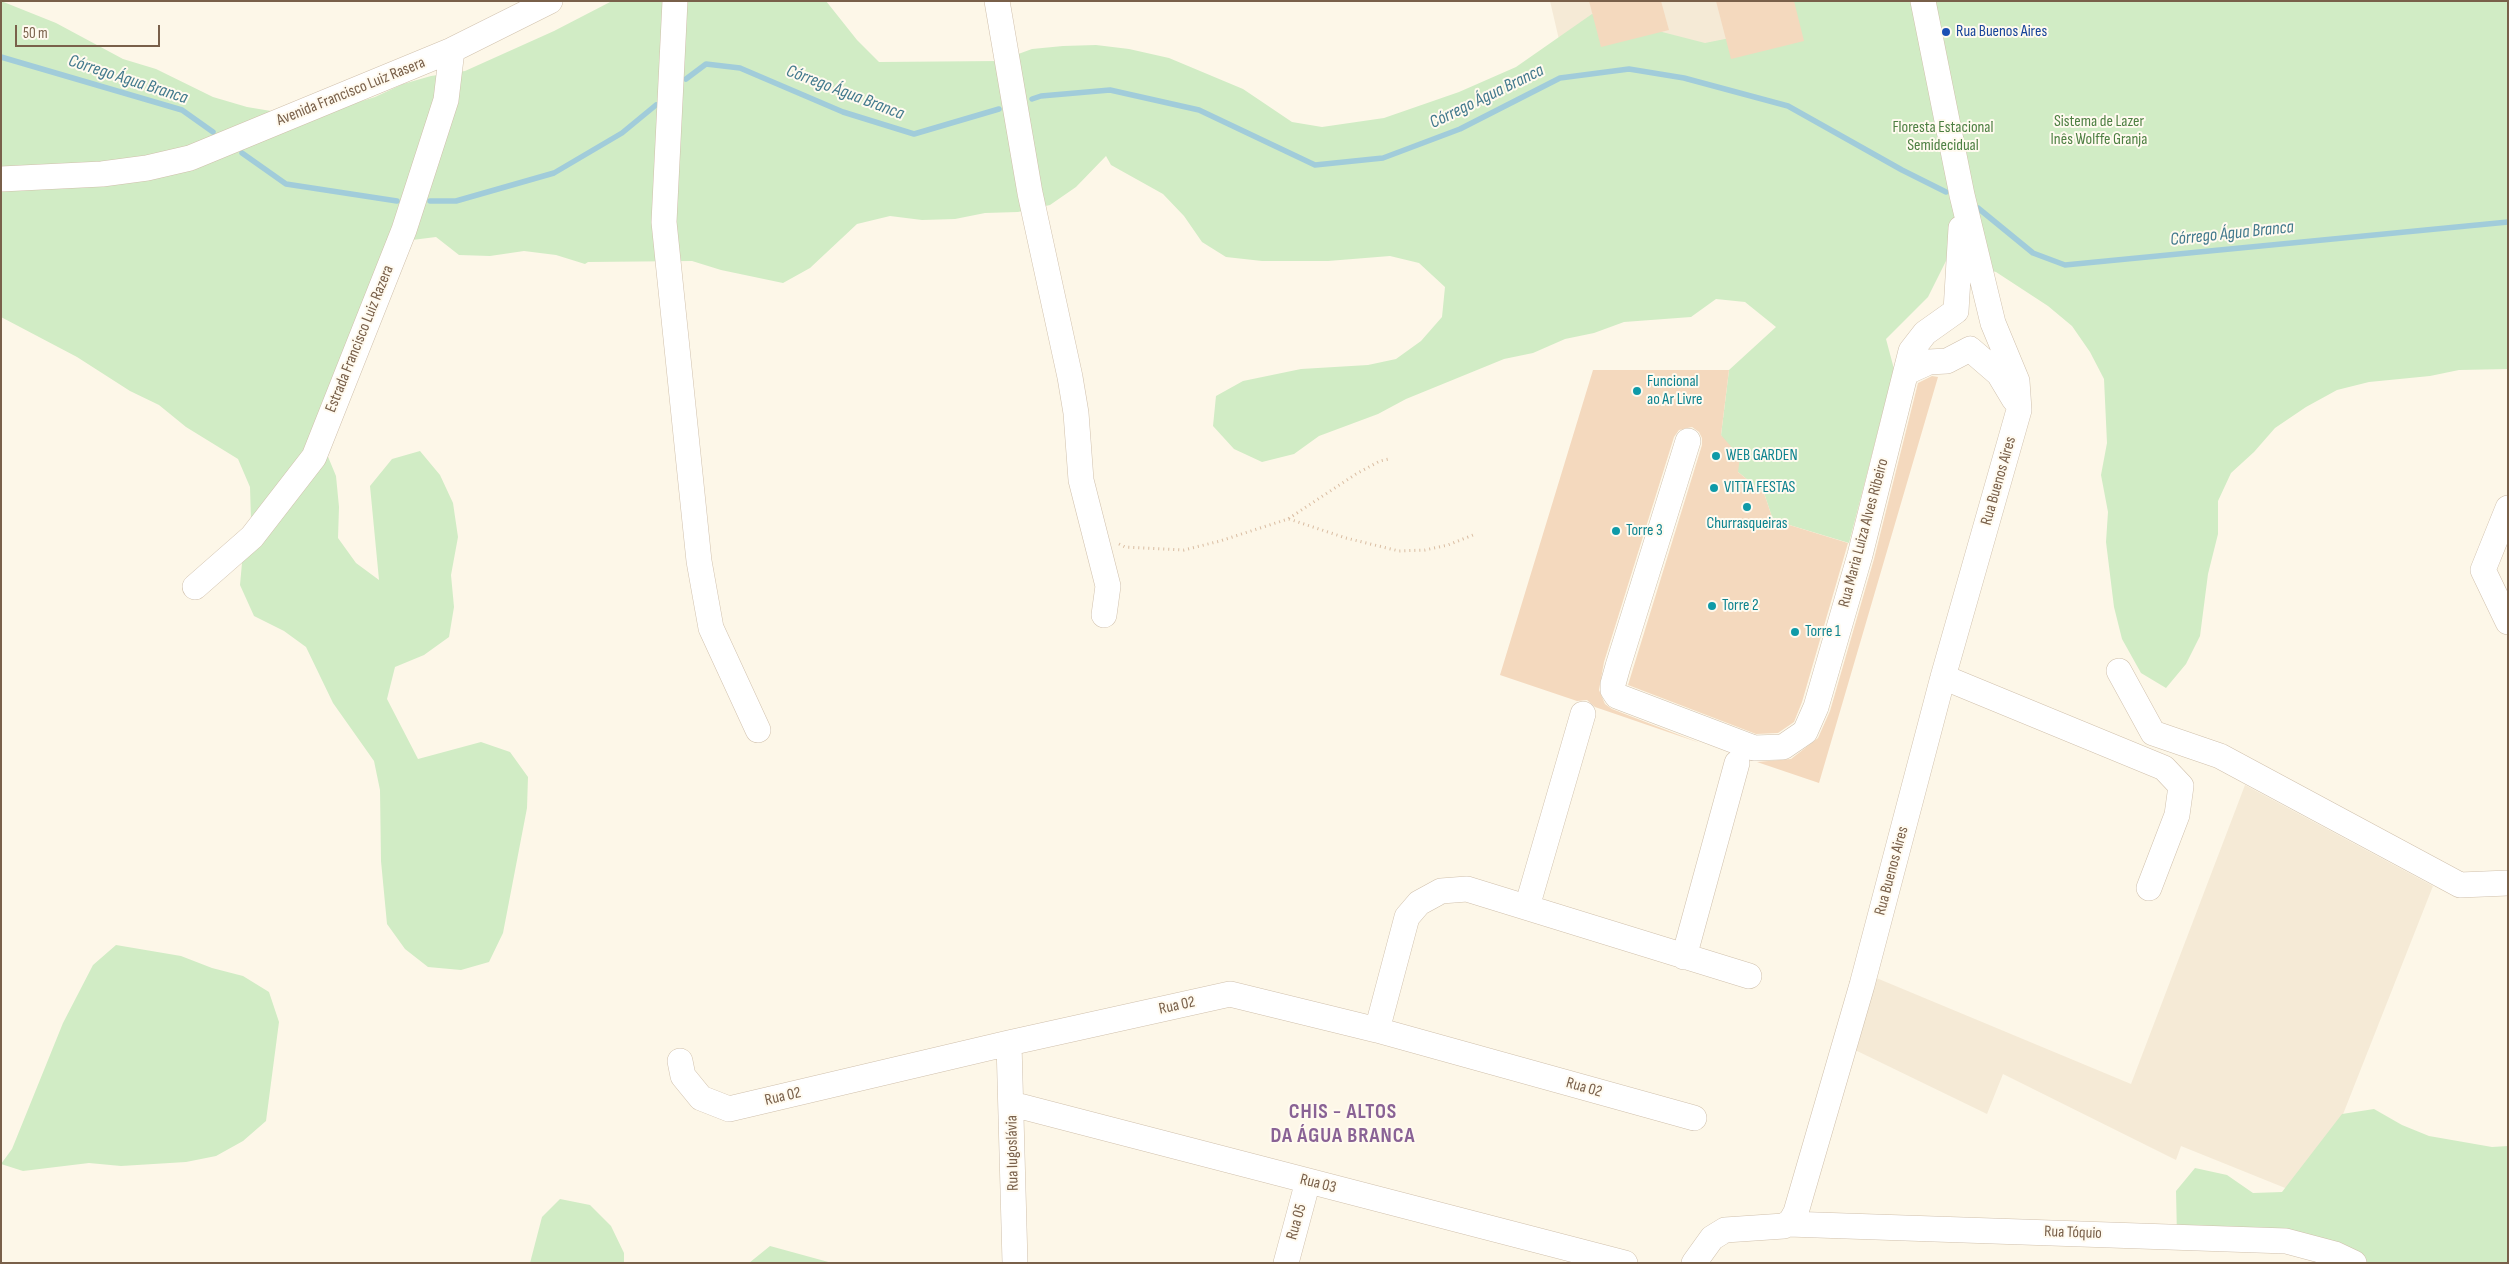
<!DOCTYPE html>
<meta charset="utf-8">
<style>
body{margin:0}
#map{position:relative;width:2509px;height:1264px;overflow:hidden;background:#fdf7e8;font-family:"Sofia Sans Condensed",sans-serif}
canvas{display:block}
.frame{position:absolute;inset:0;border:2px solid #79604a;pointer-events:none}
.scale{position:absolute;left:15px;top:25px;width:145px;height:22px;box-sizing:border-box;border:2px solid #79604a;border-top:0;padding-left:6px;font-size:15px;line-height:18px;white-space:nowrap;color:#79604a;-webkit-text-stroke:4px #fffaef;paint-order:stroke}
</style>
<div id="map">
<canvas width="2509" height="1264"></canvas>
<div class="frame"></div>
<div class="scale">50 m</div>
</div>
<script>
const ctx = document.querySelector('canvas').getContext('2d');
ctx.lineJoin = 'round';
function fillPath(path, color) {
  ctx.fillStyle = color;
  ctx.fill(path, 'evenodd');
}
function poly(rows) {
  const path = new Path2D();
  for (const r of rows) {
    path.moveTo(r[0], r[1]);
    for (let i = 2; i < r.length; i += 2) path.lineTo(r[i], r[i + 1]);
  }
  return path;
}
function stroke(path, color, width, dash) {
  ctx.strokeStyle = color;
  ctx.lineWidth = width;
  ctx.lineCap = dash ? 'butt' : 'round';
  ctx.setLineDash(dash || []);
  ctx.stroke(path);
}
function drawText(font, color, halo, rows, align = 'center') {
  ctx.font = font + ' "Sofia Sans Condensed",sans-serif';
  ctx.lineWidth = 4;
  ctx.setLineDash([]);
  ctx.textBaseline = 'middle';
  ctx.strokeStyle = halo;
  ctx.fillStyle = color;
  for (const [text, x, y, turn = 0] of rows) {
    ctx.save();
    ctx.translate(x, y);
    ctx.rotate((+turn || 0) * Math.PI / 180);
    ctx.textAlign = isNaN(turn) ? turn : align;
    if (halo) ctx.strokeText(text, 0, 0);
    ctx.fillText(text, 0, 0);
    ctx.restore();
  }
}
fillPath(poly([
 [1550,1,1834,1,1859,100,1560,44],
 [2245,785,2433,886,2310,1198,2181,1146,2176,1160,2003,1074,1987,1114,1853,1049,1874,977,2131,1084]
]), '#f5ead6');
fillPath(poly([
 [1,1,56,23,123,59,156,69,213,97,247,107,277,112,316,115,375,97,403,84,431,76,465,71,554,31,612,1,826,1,857,40,879,62,999,61,1032,49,1063,46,1096,45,1129,49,1169,58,1243,89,1292,122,1322,127,1384,118,1459,92,1516,67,1592,14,1705,43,1795,25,1791,1,2508,1,2508,369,2459,370,2430,376,2369,382,2337,390,2306,407,2275,428,2254,452,2231,473,2218,501,2218,534,2208,574,2200,636,2186,664,2166,688,2141,673,2122,639,2114,607,2106,542,2108,512,2101,475,2107,443,2104,379,2090,352,2072,326,2048,306,1996,272,1946,261,1928,297,1886,339,1894,369,1849,543,1773,520,1764,493,1738,472,1721,435,1729,370,1776,327,1745,302,1716,299,1691,317,1624,322,1594,333,1565,339,1533,353,1504,359,1406,399,1378,414,1319,436,1294,454,1262,462,1234,449,1213,426,1216,396,1243,381,1301,369,1368,365,1396,359,1421,341,1442,317,1445,287,1419,263,1390,256,1328,261,1262,261,1226,257,1202,242,1184,216,1163,194,1111,165,1106,156,1076,187,1050,205,1018,212,985,213,955,219,922,220,890,216,857,224,810,268,783,283,721,270,692,261,588,262,585,264,556,255,524,251,490,256,459,255,436,237,404,241,324,447,336,476,339,507,338,538,356,563,379,580,370,486,392,459,420,451,440,475,453,503,458,537,451,575,454,607,449,637,424,655,395,667,387,699,418,759,481,742,510,752,528,777,527,808,503,933,489,962,461,970,428,967,405,949,387,924,381,861,380,790,374,761,333,703,306,647,284,631,254,616,240,585,243,552,251,520,250,487,238,459,186,427,159,405,130,391,77,357,1,317],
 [116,945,181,956,212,968,243,976,269,992,279,1022,266,1121,243,1141,216,1156,186,1162,121,1166,89,1163,23,1171,1,1164,12,1149,63,1023,93,965],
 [2374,1109,2402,1125,2429,1136,2492,1147,2508,1146,2508,1263,2330,1263,2302,1254,2177,1236,2176,1191,2195,1168,2227,1175,2253,1193,2282,1192,2342,1114],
 [560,1199,590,1205,611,1226,624,1253,624,1263,530,1263,542,1217],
 [770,1246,832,1263,749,1263]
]), '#d1ecc5');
stroke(poly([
 [1,57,182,110,213,132],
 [686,79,706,64,740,68,843,112,914,134,999,109],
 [1032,99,1041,96,1110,90,1199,110,1315,165,1383,158,1460,129,1560,78,1629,69,1684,78,1788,106,1902,170,1946,192],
 [242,153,286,184,397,201],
 [430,201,456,201,554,173,622,133,656,105],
 [1978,208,2033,253,2065,265,2508,222]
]), '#a1ccda', 5.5);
fillPath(poly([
 [1589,1,1661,1,1669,30,1601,47],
 [1716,1,1794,1,1804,41,1731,59],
 [1593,370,1729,370,1721,435,1740,457,1738,472,1764,493,1773,520,1848,543,1802,702,1794,722,1778,733,1756,734,1628,685,1702,445,1702,438,1699,432,1692,427,1679,430,1674,437,1604,662,1599,690,1605,704,1612,709,1700,743,1595,707,1587,700,1577,701,1500,675],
 [1932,376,1938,377,1819,783,1757,762,1791,759,1818,738,1830,711,1874,559,1918,383]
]), '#f4d9be');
const minor = poly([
 [675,1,664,222,699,561,711,628,758,730],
 [997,1,1030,193,1070,377,1076,413,1081,480,1108,586,1104,615],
 [1,179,102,174,147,168,190,158,452,50,550,1],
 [1907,372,1929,362,1947,361,1970,349,1999,374,2014,399],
 [1688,441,1618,666,1613,684,1613,690,1617,696,1754,748,1783,747,1805,732,1816,707,1860,555,1911,351,1925,333,1956,311,1961,228],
 [2508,508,2483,570,2508,622],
 [195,587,252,537,314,457,404,230,446,100,452,50],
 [2119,671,2153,733,2220,756,2460,885,2508,883],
 [1943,677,2164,768,2181,786,2177,815,2149,888],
 [1527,907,1583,714],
 [1684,957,1737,763],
 [1377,1030,1407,917,1419,903,1441,891,1467,889,1749,976],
 [1009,1043,1015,1263],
 [680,1061,683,1076,701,1098,729,1109,1009,1043,1230,994,1377,1030,1694,1118],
 [1012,1104,1625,1263],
 [1788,1224,2286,1241,2335,1254,2354,1263],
 [1286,1263,1308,1181],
 [1694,1263,1712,1238,1725,1230,1784,1226,1791,1221,1796,1212,1862,985,1943,677,2019,410,2017,381,1993,323,1962,195,1923,1]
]);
stroke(minor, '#d0c0ac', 26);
stroke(poly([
 [1289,519,1346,538,1399,551,1425,550,1448,545,1473,535],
 [1119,544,1125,547,1184,550,1220,541,1288,519,1356,474,1380,461,1389,459]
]), '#d9bca1', 3, [1, 4]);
stroke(minor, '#fff', 25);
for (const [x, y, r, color] of [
 [1946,32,5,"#1a4fb4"],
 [1637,391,5,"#0f9aa8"],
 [1716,456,5,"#0f9aa8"],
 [1714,488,5,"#0f9aa8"],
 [1747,507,5,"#0f9aa8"],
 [1616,531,5,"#0f9aa8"],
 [1712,606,5,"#0f9aa8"],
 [1795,632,5,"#0f9aa8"]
]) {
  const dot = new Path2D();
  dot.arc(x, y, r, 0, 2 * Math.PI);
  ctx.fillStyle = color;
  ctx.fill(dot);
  stroke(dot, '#fffaef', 2);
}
drawText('16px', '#164399', '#fffaef', [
 ["Rua Buenos Aires",1956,32]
], 'left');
drawText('16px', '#79604a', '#fffaef', [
 ["Avenida Francisco Luiz Rasera",351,92,-22],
 ["Estrada Francisco Luiz Razera",360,339,-68],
 ["Rua Buenos Aires",1999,481,-74],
 ["Rua Maria Luiza Alves Ribeiro",1864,533,-75],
 ["Rua Buenos Aires",1892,871,-75],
 ["Rua 02",1177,1006,-12],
 ["Rua 02",1584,1088,16],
 ["Rua 02",783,1097,-13],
 ["Rua Iugoslávia",1013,1153,-91],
 ["Rua 03",1318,1184,14],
 ["Rua 05",1297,1222,-74],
 ["Rua Tóquio",2073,1233,2]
]);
drawText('16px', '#4d7f42', '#fffaef', [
 ["Sistema de Lazer",2099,122],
 ["Inês Wolffe Granja",2099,140],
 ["Floresta Estacional",1943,128],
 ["Semidecidual",1943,146]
]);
drawText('16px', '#0d838f', '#fffaef', [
 ["Funcional",1647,382],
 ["ao Ar Livre",1647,400],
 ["WEB GARDEN",1726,456],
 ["VITTA FESTAS",1724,488],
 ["Churrasqueiras",1747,524,"center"],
 ["Torre 3",1626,531],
 ["Torre 2",1722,606],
 ["Torre 1",1805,632]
], 'left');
drawText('italic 18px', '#42798d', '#fffaef', [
 ["Córrego Água Branca",128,80,18],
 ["Córrego Água Branca",845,93,21],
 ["Córrego Água Branca",1487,97,-26],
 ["Córrego Água Branca",2232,234,-6]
]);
ctx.letterSpacing = '1px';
drawText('bold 21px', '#896295', '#fffaef', [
 ["CHIS - ALTOS",1343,1113],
 ["DA ÁGUA BRANCA",1343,1137]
]);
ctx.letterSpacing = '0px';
</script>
